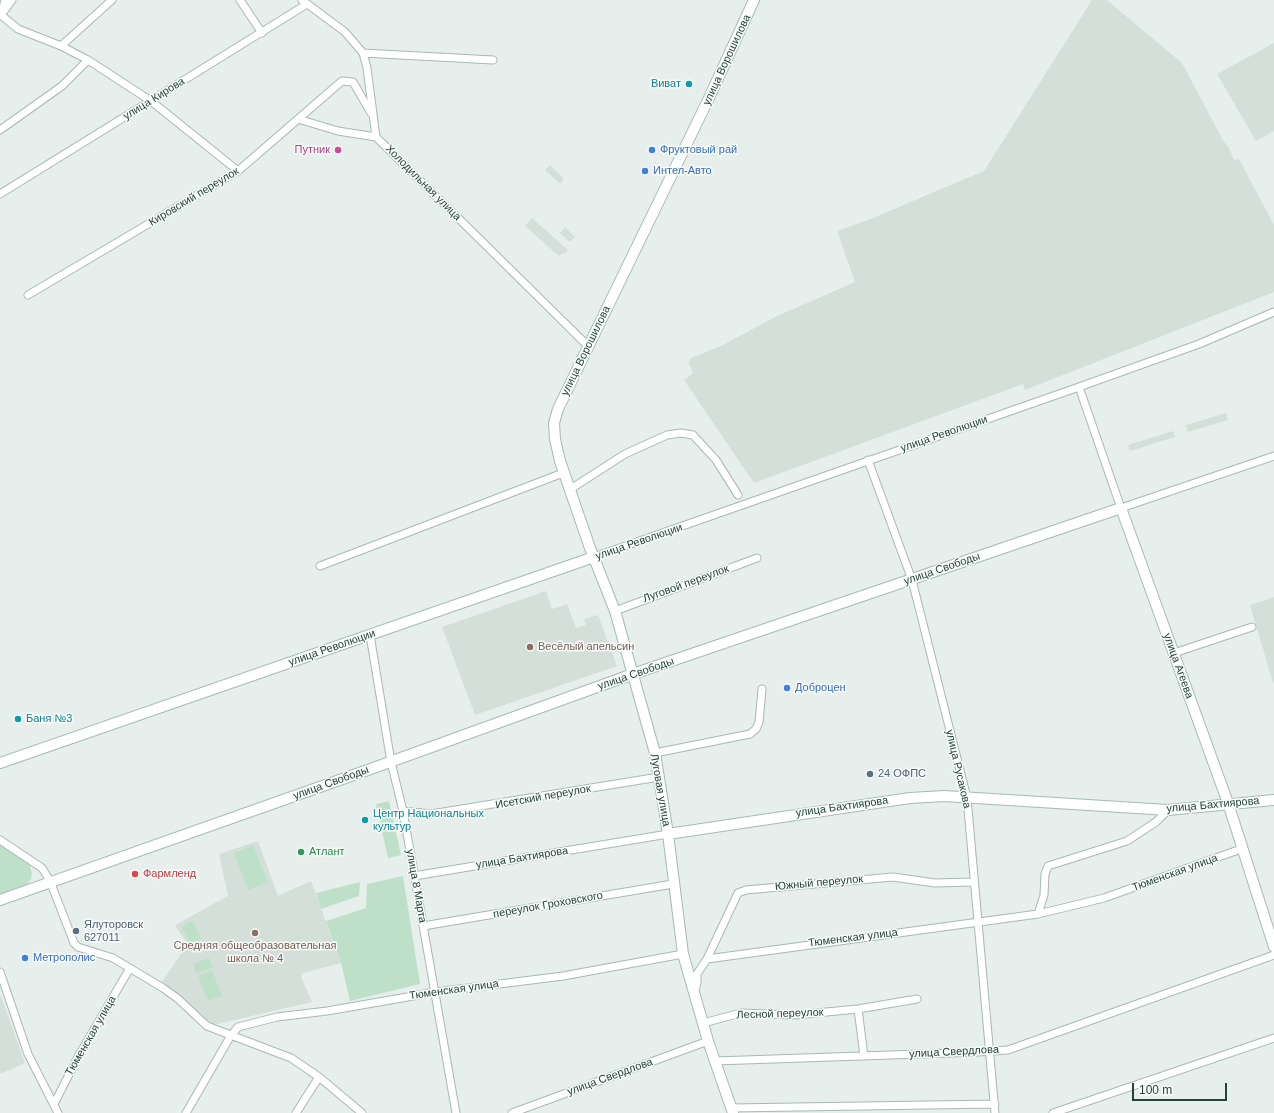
<!DOCTYPE html>
<meta charset="utf-8">
<style>
body{margin:0}
#map{position:relative;width:1274px;height:1113px;overflow:hidden;background:#e6efeb;font-family:Helvetica,sans-serif}
canvas{display:block}
.scale{position:absolute;left:1132px;top:1083px;width:95px;height:18px;box-sizing:border-box;border:2px solid #24423a;border-top:0;padding-left:5px;font-size:12px;line-height:14px;white-space:nowrap;color:#24423a;-webkit-text-stroke:3px #f7fbf9;paint-order:stroke}
</style>
<div id="map">
<canvas width="1274" height="1113"></canvas>
<div class="scale">100 m</div>
</div>
<script>
const ctx = document.querySelector('canvas').getContext('2d');
ctx.lineJoin = 'round';
function fillPath(path, color) {
  ctx.fillStyle = color;
  ctx.fill(path, 'evenodd');
}
function poly(rows) {
  const path = new Path2D();
  for (const r of rows) {
    path.moveTo(r[0], r[1]);
    for (let i = 2; i < r.length; i += 2) path.lineTo(r[i], r[i + 1]);
  }
  return path;
}
function stroke(path, color, width, dash) {
  ctx.strokeStyle = color;
  ctx.lineWidth = width;
  ctx.lineCap = dash ? 'butt' : 'round';
  ctx.setLineDash(dash || []);
  ctx.stroke(path);
}
function drawText(font, color, halo, rows, align = 'center') {
  ctx.font = font + ' Helvetica,sans-serif';
  ctx.lineWidth = 3;
  ctx.setLineDash([]);
  ctx.textBaseline = 'middle';
  ctx.strokeStyle = halo;
  ctx.fillStyle = color;
  for (const [text, x, y, turn = 0] of rows) {
    ctx.save();
    ctx.translate(x, y);
    ctx.rotate((+turn || 0) * Math.PI / 180);
    ctx.textAlign = isNaN(turn) ? turn : align;
    if (halo) ctx.strokeText(text, 0, 0);
    ctx.fillText(text, 0, 0);
    ctx.restore();
  }
}
fillPath(poly([
 [1092,0,1107,0,1182,63,1224,142,1229,148,1234,160,1239,159,1274,225,1274,292,1025,390,1023,384,754,483,684,380,693,373,689,363,691,358,723,345,775,317,855,282,837,231,868,220,984,171],
 [1274,43,1274,131,1256,141,1217,74],
 [550,165,564,179,560,184,545,170],
 [532,218,568,250,564,254,562,253,559,256,525,226],
 [565,227,575,237,570,242,560,233],
 [1226,413,1228,420,1188,432,1186,425],
 [1173,431,1175,437,1130,451,1128,445],
 [546,591,552,609,567,604,576,628,586,625,584,619,598,615,617,666,475,715,442,627],
 [1274,597,1274,682,1273,683,1250,605],
 [258,841,278,896,311,881,341,963,303,973,301,977,312,1002,213,1025,161,983,186,947,186,942,175,925,228,896,219,854],
 [1,996,25,1063,0,1074,0,997]
]), '#d4dfda');
fillPath(poly([
 [389,801,401,855,388,858,376,804],
 [0,844,29,864,32,873,31,879,27,885,0,895],
 [253,845,268,882,248,890,234,853],
 [403,876,420,984,350,1001,341,963,326,921,366,908,367,884],
 [360,882,359,896,321,909,316,893],
 [193,921,201,939,190,944,181,926],
 [209,958,213,967,196,973,193,964],
 [212,970,222,996,208,1001,198,976]
]), '#bfe0c8');
const street = poly([
 [5,0,1,15,18,29,61,46,88,60,151,101,238,171],
 [240,0,262,33],
 [302,0,345,32,363,53,367,68,376,137,588,346],
 [4,11,12,0],
 [61,46,112,0],
 [363,53,493,60],
 [298,119,338,131,376,137],
 [0,130,62,86,88,60],
 [0,194,307,4],
 [28,295,238,171,342,81,353,82,371,113],
 [1079,387,1121,508,1274,456],
 [868,460,912,580,967,798,995,1113],
 [569,490,625,454,667,435,681,433,693,435,716,460,738,495],
 [594,557,1079,387,1199,344,1274,312],
 [320,566,563,473],
 [615,611,757,558],
 [370,635,391,762,403,811,456,1113],
 [1174,653,1252,627],
 [655,753,750,734,756,729,759,722,762,689],
 [403,811,431,814,659,777],
 [0,840,42,868,50,881,74,943,78,947,113,958,163,988,177,998,207,1026,291,1058,319,1077,362,1113],
 [414,876,668,834],
 [1038,914,1104,898,1241,849],
 [423,926,673,884],
 [707,959,738,893,746,890,893,877,935,883,973,882],
 [0,972,28,1054,58,1113],
 [694,993,697,983,697,974,707,959,1038,914,1044,895,1045,874,1048,866,1127,841,1156,822,1168,810],
 [858,1009,864,1056],
 [703,1023,741,1013,795,1015,858,1009,917,999],
 [715,1061,978,1052,1008,1050,1274,955],
 [54,1104,78,1057,130,968],
 [731,1108,995,1104],
 [186,1113,230,1037,238,1027,277,1017,327,1011,436,992,563,976,683,954],
 [296,1113,319,1077],
 [512,1113,708,1041],
 [1053,1113,1274,1038]
]);
const secondary = poly([
 [0,763,594,557],
 [668,834,910,798,944,796,1168,810,1274,800],
 [0,900,365,771,633,674,1121,508,1228,803,1274,947],
 [733,1113,708,1041,683,954,668,834,655,753,615,611,590,548,560,461,555,439,554,423,558,409,709,98,754,0]
]);
stroke(street, '#a8b8b2', 9);
stroke(secondary, '#a4bbb3', 12);
stroke(street, '#fff', 7);
stroke(secondary, '#fff', 10);
for (const [x, y, r, color] of [
 [689,84,4,"#0f9aa8"],
 [338,150,4,"#d1479c"],
 [652,150,4,"#3f7fe0"],
 [645,171,4,"#3f7fe0"],
 [530,647,4,"#8d6e63"],
 [787,688,4,"#3f7fe0"],
 [18,719,4,"#0f9aa8"],
 [870,774,4,"#5c6f8a"],
 [365,820,4,"#0f9aa8"],
 [301,852,4,"#2e9e5b"],
 [135,874,4,"#e0444e"],
 [76,931,4,"#5c6f8a"],
 [255,933,4,"#8d6e63"],
 [25,958,4,"#3f7fe0"]
]) {
  const dot = new Path2D();
  dot.arc(x, y, r, 0, 2 * Math.PI);
  ctx.fillStyle = color;
  ctx.fill(dot);
  stroke(dot, '#f7fbf9', 1.5);
}
drawText('11px', '#24423a', '#f7fbf9', [
 ["улица Ворошилова",727,60,-65],
 ["улица Кирова",154,99,-32],
 ["Холодильная улица",423,183,45],
 ["Кировский переулок",194,197,-31],
 ["улица Ворошилова",586,351,-64],
 ["улица Революции",944,434,-19],
 ["улица Революции",639,542,-19],
 ["улица Свободы",942,569,-19],
 ["Луговой переулок",686,584,-20],
 ["улица Революции",332,648,-19],
 ["улица Агеева",1178,666,70],
 ["улица Свободы",636,674,-19],
 ["улица Русакова",958,769,77],
 ["улица Свободы",331,783,-20],
 ["Луговая улица",660,790,80],
 ["Исетский переулок",543,797,-10],
 ["улица Бахтиярова",1213,805,-5],
 ["улица Бахтиярова",842,807,-8],
 ["улица Бахтиярова",522,858,-9],
 ["Тюменская улица",1175,873,-20],
 ["Южный переулок",819,883,-5],
 ["улица 8 Марта",416,886,80],
 ["переулок Гроховского",548,905,-10],
 ["Тюменская улица",853,938,-7],
 ["Тюменская улица",454,990,-8],
 ["Лесной переулок",780,1014,-2],
 ["Тюменская улица",91,1036,-60],
 ["улица Свердлова",954,1052,-3],
 ["улица Свердлова",610,1077,-20]
]);
drawText('11px', '#0d838f', '#f7fbf9', [
 ["Виват",681,84,"right"],
 ["Баня №3",26,719],
 ["Центр Национальных",373,814],
 ["культур",373,827]
], 'left');
drawText('11px', '#b23c85', '#f7fbf9', [
 ["Путник",330,150]
], 'right');
drawText('11px', '#366cbe', '#f7fbf9', [
 ["Фруктовый рай",660,150],
 ["Интел-Авто",653,171],
 ["Доброцен",795,688],
 ["Метрополис",33,958]
], 'left');
drawText('11px', '#785e54', '#f7fbf9', [
 ["Весёлый апельсин",538,647],
 ["Средняя общеобразовательная",255,946,"center"],
 ["школа № 4",255,959,"center"]
], 'left');
drawText('11px', '#4e5e75', '#f7fbf9', [
 ["24 ОФПС",878,774],
 ["Ялуторовск",84,925],
 ["627011",84,938]
], 'left');
drawText('11px', '#27864d', '#f7fbf9', [
 ["Атлант",309,852]
], 'left');
drawText('11px', '#be3a42', '#f7fbf9', [
 ["Фармленд",143,874]
], 'left');
</script>
